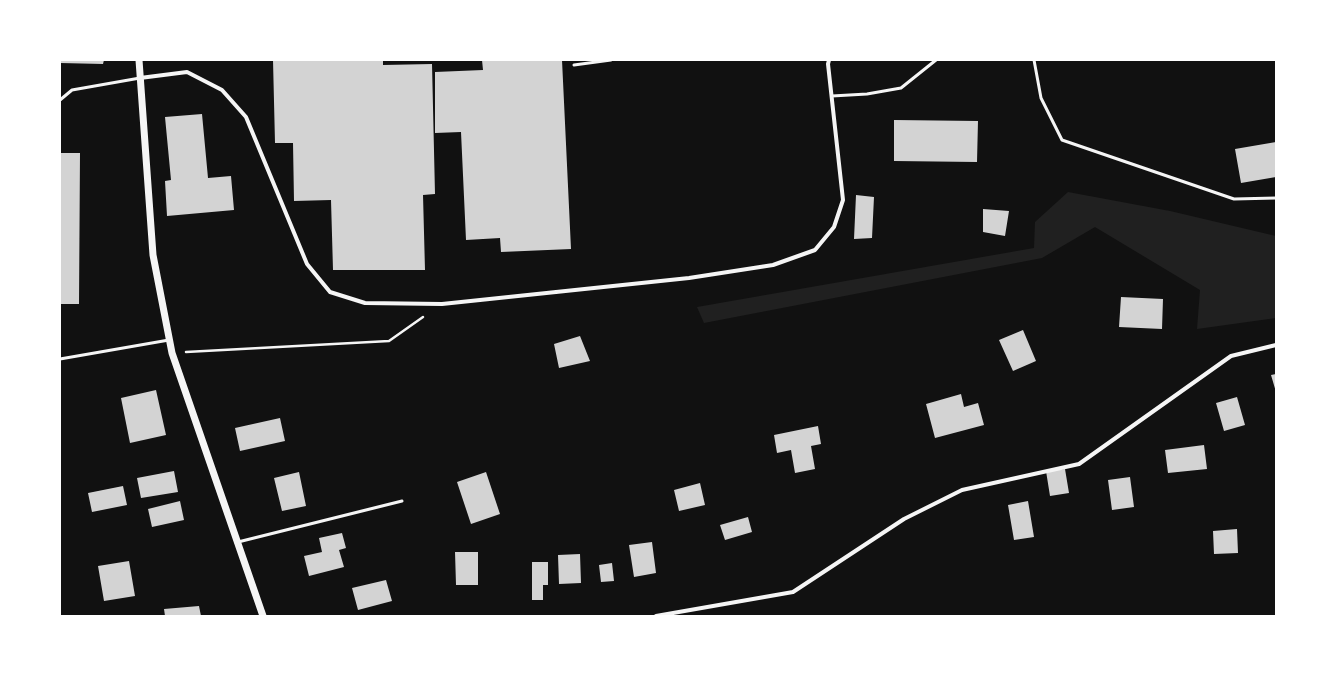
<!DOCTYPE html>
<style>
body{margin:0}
#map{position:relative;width:1336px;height:676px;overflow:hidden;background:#111;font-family:Commissioner,sans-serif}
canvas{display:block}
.frame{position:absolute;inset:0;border:61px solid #fff;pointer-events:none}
</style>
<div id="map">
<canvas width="1336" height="676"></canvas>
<div class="frame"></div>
</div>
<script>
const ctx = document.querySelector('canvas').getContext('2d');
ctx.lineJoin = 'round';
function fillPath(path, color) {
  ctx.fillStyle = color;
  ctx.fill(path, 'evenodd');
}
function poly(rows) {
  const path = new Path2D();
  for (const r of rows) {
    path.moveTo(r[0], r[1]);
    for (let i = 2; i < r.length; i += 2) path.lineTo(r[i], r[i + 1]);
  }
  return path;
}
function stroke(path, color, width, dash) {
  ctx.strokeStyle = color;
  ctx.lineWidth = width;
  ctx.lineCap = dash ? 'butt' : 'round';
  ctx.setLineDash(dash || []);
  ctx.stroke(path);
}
fillPath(poly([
 [1068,192,1170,211,1276,236,1276,318,1197,329,1200,290,1095,227,1042,258,704,323,697,307,1034,248,1035,222]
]), '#202020');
fillPath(poly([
 [60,60,104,60,103,64,60,63],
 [273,60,383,60,383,65,432,64,435,194,423,195,425,270,333,270,331,200,294,201,293,143,275,143],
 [482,60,562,60,571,249,501,252,500,238,466,240,461,132,435,133,435,72,483,70],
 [202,114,208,178,231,176,234,210,167,216,165,181,171,180,165,117],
 [894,120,978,121,977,162,894,161],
 [1276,142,1276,177,1241,183,1235,149],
 [60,153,80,153,79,304,60,304],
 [856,195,874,197,872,238,854,239],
 [983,209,1009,211,1005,236,983,232],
 [1121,297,1163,299,1162,329,1119,327],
 [1023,330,1036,361,1013,371,999,340],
 [580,336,590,361,559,368,554,344],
 [1276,374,1276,392,1271,375],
 [156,390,166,435,130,443,121,398],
 [961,394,964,407,978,403,984,425,935,438,926,404],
 [1237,397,1245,425,1224,431,1216,403],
 [280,418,285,441,240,451,235,428],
 [818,426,821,444,811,446,815,469,795,473,791,450,777,453,774,435],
 [1204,445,1207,469,1168,473,1165,450],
 [1065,469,1069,493,1050,496,1046,471],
 [174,471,178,492,141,498,137,478],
 [299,472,306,506,282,511,274,478],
 [486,472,500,514,471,524,457,482],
 [1130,477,1134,507,1112,510,1108,480],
 [700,483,705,505,679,511,674,490],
 [123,486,127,505,92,512,88,493],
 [180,501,184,520,152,527,148,509],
 [1028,501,1034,537,1014,540,1008,505],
 [748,517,752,532,725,540,720,525],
 [1237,529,1238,553,1214,554,1213,531],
 [342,533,346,548,339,550,344,567,309,576,304,556,322,552,319,538],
 [652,542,656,573,634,577,629,545],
 [455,552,478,552,478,585,456,585],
 [580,554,581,583,559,584,558,555],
 [129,561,135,596,104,601,98,566],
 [532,562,548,562,548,585,543,585,543,600,532,600],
 [612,563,614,581,601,582,599,565],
 [386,580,392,601,358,610,352,588],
 [199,606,201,616,165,616,164,609]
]), '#d3d3d3');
stroke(poly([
 [186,352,389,341,423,317]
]), '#f5f5f5', 2.5);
stroke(poly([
 [1034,60,1041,98,1062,140,1234,199,1276,198],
 [574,65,611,60],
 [832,96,867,94,901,88,936,60],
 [60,100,72,90,140,78],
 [60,359,169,340],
 [238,542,402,501]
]), '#f5f5f5', 3);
stroke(poly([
 [140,78,187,72,222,90,246,117,307,264,330,292,365,303,442,304,689,278,773,265,815,250,834,227,843,200,828,64,829,60],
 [656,616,793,592,904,519,962,490,1079,464,1231,356,1276,345]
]), '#f5f5f5', 4);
stroke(poly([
 [139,60,153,255,172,353,263,616]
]), '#f5f5f5', 7);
</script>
